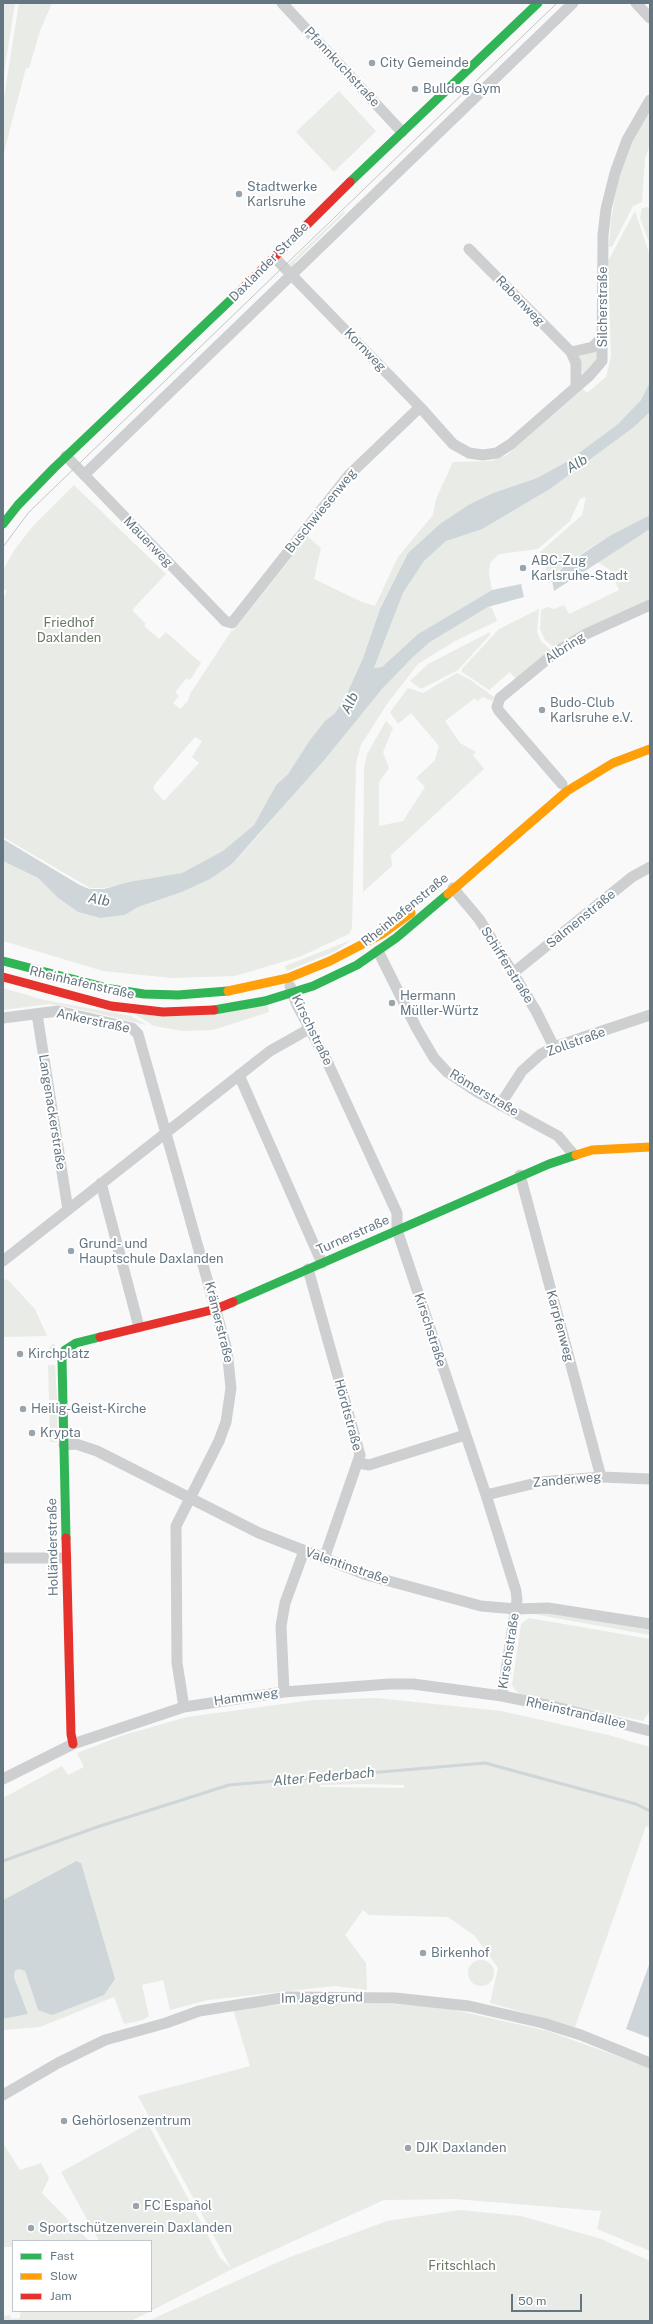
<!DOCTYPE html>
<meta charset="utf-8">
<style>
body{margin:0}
#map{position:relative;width:653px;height:2324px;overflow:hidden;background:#f9f9f9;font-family:"Public Sans",sans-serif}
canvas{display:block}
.frame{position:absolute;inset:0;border:4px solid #657683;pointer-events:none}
.legend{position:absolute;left:12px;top:2240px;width:140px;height:72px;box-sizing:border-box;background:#fff;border:1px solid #c1c8cd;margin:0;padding:5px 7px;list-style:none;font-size:12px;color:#657683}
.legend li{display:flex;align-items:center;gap:8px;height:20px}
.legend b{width:20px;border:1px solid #c1c8cd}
.scale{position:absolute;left:511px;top:2294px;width:71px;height:18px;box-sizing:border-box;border:2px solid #657683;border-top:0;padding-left:5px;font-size:12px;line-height:14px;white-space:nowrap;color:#657683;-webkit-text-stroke:3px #fff;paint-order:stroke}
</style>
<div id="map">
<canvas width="653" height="2324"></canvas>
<div class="frame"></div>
<ul class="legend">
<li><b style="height:5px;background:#30b455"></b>Fast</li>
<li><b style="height:5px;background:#ff9f0a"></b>Slow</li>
<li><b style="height:5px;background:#e5322d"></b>Jam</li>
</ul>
<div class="scale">50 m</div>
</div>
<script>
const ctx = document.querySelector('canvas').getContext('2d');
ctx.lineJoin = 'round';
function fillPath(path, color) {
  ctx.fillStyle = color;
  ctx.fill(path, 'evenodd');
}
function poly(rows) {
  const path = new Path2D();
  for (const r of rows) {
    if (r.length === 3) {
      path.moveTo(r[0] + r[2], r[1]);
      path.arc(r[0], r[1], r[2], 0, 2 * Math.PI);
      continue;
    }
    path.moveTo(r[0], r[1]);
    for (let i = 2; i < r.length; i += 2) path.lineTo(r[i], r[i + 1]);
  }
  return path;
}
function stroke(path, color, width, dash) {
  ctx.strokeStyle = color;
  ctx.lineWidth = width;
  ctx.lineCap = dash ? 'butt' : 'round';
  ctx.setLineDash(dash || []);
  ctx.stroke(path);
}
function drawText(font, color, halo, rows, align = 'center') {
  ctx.font = font + ' "Public Sans",sans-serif';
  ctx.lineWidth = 4;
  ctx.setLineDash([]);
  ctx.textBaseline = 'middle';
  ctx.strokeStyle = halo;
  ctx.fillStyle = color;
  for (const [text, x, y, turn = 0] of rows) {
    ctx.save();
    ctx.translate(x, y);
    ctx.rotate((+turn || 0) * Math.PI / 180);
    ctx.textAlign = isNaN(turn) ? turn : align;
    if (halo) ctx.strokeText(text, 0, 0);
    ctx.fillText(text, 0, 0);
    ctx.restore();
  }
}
fillPath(poly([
 [3,3,15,3,3,79],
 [19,3,52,3,40,31,29,68,26,68,3,156,3,104],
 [339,91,376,131,334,172,296,132],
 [650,110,650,144,645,159,642,202,633,206,612,247,609,247,611,218,618,181,631,144],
 [650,164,650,245,640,218,642,208,649,207],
 [344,211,345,213,295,262,296,265,293,268,289,264],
 [635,211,650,256,650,382,641,400,618,424,568,461,537,478,493,493,470,504,441,523,408,553,380,609,363,658,345,698,335,713,325,721,310,740,288,774,276,785,254,825,223,852,182,873,104,888,90,888,3,837,3,599,7,591,3,588,3,570,15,549,33,526,74,485,166,574,132,610,146,624,144,626,159,639,166,632,201,663,190,680,187,678,175,692,179,696,173,703,180,709,188,701,190,694,232,630,233,631,308,537,321,548,314,579,362,602,375,606,398,557,433,515,436,499,453,462,491,461,507,455,583,389,587,393,606,377,611,356,608,261],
 [195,737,202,741,192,757,199,763,164,801,154,790,154,785],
 [600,350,595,366,584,377,578,355],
 [650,412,650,515,611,535,576,557,557,572,552,582,548,583,545,561,540,552,582,515,586,497,580,499,570,521,538,549,499,554,490,563,489,574,492,590,418,634,382,667,374,668,403,593,424,561,440,546,446,541,516,509,550,489,634,427],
 [650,529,650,601,556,649,545,640,540,629,541,610,547,607,554,609,564,605,569,614,619,590,610,570,598,562],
 [488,607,492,608,497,621,455,641,418,664,387,704,361,745,356,763,352,928,349,934,299,957,235,976,172,978,103,971,3,941,3,861,38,878,58,898,78,912,100,918,125,915,138,907,182,892,209,879,232,864,257,837,382,689,413,657,430,642],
 [539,609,537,632,541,641,552,651,516,679,510,672,489,690,462,672,462,669,499,629],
 [490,632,490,635,458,670,421,689,410,681,428,664],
 [457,673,469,679,494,697,492,701,483,697,477,701,475,698,445,721,460,743,476,752,473,755,484,769,391,855,392,866,363,892,364,768,367,754,386,721,393,728,383,752,389,768,379,782,379,826,403,821,425,787,416,778,435,760,439,746,411,713,398,724,390,712,408,688,423,693],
 [351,940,336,951,287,971,285,966],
 [3,988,44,1000,131,1016,147,1025,70,1007,49,1004,3,1010],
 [268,1006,269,1012,213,1030,183,1031,154,1026,133,1013],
 [3,1279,8,1280,35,1309,47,1336,3,1337],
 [53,1343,56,1346,56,1353,53,1357,41,1360,33,1356,33,1349,36,1348,41,1353,46,1352],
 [48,1365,55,1365,57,1400,49,1400],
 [49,1404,57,1404,57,1442,50,1442],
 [532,1611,650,1629,650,1635,533,1614],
 [529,1618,650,1639,650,1711,643,1721,521,1695,516,1691,512,1685,521,1624],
 [377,1698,501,1711,608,1735,650,1747,650,1828,646,1826,575,2027,490,2003,498,1968,475,1936,448,1917,369,1915,363,1910,345,1935,366,1963,367,1990,335,1986,208,2000,170,2010,163,1980,142,1985,149,2016,143,2020,124,2024,114,1997,40,2027,3,2030,3,2019,28,2014,14,1977,15,1971,19,1969,25,1971,38,2010,75,1861,3,1900,3,1798,62,1766,68,1775,84,1767,77,1753,124,1735,187,1717,313,1700],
 [365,1784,404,1785,404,1788,319,1787,320,1785],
 [481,1973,13],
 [313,2002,432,2005,548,2031,650,2068,650,2251,597,2229,601,2211,455,2199,384,2200,232,2269,151,2311,151,2241,99,2241,61,2172,148,2124,220,2258,231,2268,138,2096,250,2066,233,2009],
 [3,2143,20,2170,41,2163,49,2178,42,2193,89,2241,13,2241,13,2247,3,2247],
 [460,2210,521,2216,601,2239,650,2261,650,2321,148,2321,285,2259,387,2221],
 [23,2311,151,2311,131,2321,3,2321,4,2316,10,2315,11,2319,20,2318,20,2313]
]), '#e8ebe6');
fillPath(poly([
 [650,382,650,412,634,427,550,489,482,529,446,541,424,561,403,593,374,668,382,667,418,634,492,590,521,584,524,597,488,607,430,642,413,657,382,689,325,759,232,864,210,879,182,892,138,907,125,915,100,918,78,912,58,898,38,878,3,861,3,839,78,884,89,889,104,889,129,882,182,873,223,851,254,825,276,785,288,774,310,740,325,721,335,713,345,698,363,658,380,609,408,553,441,523,470,504,493,493,537,478,568,461,618,424,641,400],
 [650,515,650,529,554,591,552,580,564,566,611,535],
 [76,1861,81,1863,115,1979,104,1995,52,2015,38,2010,25,1971,19,1969,15,1971,14,1977,28,2014,3,2019,3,1900],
 [650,1962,650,2038,626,2029]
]), '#ced6d9');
stroke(poly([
 [3,1861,97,1827,229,1785,485,1763,636,1804,650,1811]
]), '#ced6d9', 3);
stroke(poly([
 [282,3,402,132],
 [636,3,650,18],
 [469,249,571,352,576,363,576,387],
 [275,258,420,407,453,444,469,453,483,455,497,453,511,444,590,375,602,361,603,235,606,209,615,173,627,140,650,100],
 [571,352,593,347,603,336],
 [66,456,225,621,232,623,349,475,420,407],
 [84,475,573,3],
 [562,784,499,711,497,707,500,698,556,652,586,634,650,605],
 [453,888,479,919,513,973,536,1011,554,1047],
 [378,951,417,1029,434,1058,447,1072,477,1092,558,1136,574,1155],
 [513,973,632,877,650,867],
 [290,986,297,1005,326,1059,397,1213,397,1230,486,1495,516,1591,517,1600,502,1696],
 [37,1014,68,1210],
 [3,1018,58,1011,132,1028,138,1034,227,1350,231,1388,226,1422,219,1441,176,1526,177,1663,184,1707],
 [239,1075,322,1263],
 [500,1105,522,1071,541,1054,554,1047,650,1015],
 [520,1175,601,1477],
 [101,1183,139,1327],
 [3,1261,270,1051,309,1029],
 [308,1269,360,1455,324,1559],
 [64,1445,76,1444,97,1451,259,1533,367,1575,481,1606,516,1609,548,1608,650,1624],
 [359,1463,369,1465,465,1435],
 [486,1495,540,1482,601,1477,650,1479],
 [3,1558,66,1558],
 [284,1692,281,1626,285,1603,304,1551],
 [3,1779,73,1744,184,1707,284,1692,389,1684,413,1684,502,1696,556,1707,650,1731],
 [3,2095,58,2063,105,2040,166,2023,199,2011,288,1997,395,1998,469,2006,543,2023,581,2035,650,2063]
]), '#cecfd0', 11);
stroke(poly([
 [350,182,538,3],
 [3,524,18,505,54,468,241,290],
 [3,961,111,989,144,994,178,995,228,991],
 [214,1010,265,1001,313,986,357,965,396,938,448,894],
 [233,1302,549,1164,576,1155],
 [66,1538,62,1360,65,1350,76,1343,100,1337]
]), '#30b455', 9);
stroke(poly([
 [448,894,567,791,613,763,650,749],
 [228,991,288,978,330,961,382,934,411,913],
 [576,1155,592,1150,650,1147]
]), '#ff9f0a', 9);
stroke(poly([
 [241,290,350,182],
 [3,977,111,1006,163,1012,214,1010],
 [100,1337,216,1309,233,1302],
 [66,1538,71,1734,73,1744]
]), '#e5322d', 9);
stroke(poly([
 [3,547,29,512,557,3]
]), '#c3c5c6', 1);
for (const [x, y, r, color] of [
 [372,63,4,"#99a4ac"],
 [415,89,4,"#99a4ac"],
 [239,194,4,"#99a4ac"],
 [523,568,4,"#99a4ac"],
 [542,710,4,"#99a4ac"],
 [392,1003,4,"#99a4ac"],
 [71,1251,4,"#99a4ac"],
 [20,1354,4,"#99a4ac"],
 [23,1409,4,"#99a4ac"],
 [32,1433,4,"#99a4ac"],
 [423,1953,4,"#99a4ac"],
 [64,2121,4,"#99a4ac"],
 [408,2148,4,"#99a4ac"],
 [136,2206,4,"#99a4ac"],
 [31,2228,4,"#99a4ac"]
]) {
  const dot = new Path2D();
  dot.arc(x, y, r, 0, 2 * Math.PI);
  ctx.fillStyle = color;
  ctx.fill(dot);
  stroke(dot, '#fff', 1.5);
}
drawText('13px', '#657683', '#fff', [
 ["City Gemeinde",380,63],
 ["Bulldog Gym",423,89],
 ["Stadtwerke",247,187],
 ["Karlsruhe",247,202],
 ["ABC-Zug",531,561],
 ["Karlsruhe-Stadt",531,576],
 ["Budo-Club",550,703],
 ["Karlsruhe e.V.",550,718],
 ["Hermann",400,996],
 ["Müller-Würtz",400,1011],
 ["Grund- und",79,1244],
 ["Hauptschule Daxlanden",79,1259],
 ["Kirchplatz",28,1354],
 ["Heilig-Geist-Kirche",31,1409],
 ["Krypta",40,1433],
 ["Birkenhof",431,1953],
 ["Gehörlosenzentrum",72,2121],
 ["DJK Daxlanden",416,2148],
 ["FC Español",144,2206],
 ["Sportschützenverein Daxlanden",39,2228]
], 'left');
drawText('13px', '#657683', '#fff', [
 ["Pfannkuchstraße",342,67,47],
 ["Daxlander Straße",269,262,-45],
 ["Rabenweg",520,301,46],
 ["Silcherstraße",603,307,-90],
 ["Kornweg",365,350,46],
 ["Buschwiesenweg",321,511,-51],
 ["Mauerweg",148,542,46],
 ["Albring",565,648,-33],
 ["Rheinhafenstraße",405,910,-39],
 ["Salmenstraße",581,919,-39],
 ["Schifferstraße",507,965,58],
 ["Rheinhafenstraße",82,983,13],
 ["Ankerstraße",93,1021,12],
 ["Kirschstraße",312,1030,64],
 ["Zollstraße",576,1042,-20],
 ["Römerstraße",484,1093,31],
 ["Langenackerstraße",52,1112,81],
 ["Turnerstraße",353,1235,-24],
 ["Krämerstraße",219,1322,76],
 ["Karpfenweg",560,1326,75],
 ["Kirschstraße",430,1330,72],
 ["Hördtstraße",348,1415,75],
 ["Zanderweg",567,1480,-5],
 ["Holländerstraße",53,1547,-91],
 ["Valentinstraße",347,1566,19],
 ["Kirschstraße",509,1651,-81],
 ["Hammweg",246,1697,-8],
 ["Rheinstrandallee",576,1713,13],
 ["Im Jagdgrund",322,1998,-1]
]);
drawText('13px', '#687a64', '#fff', [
 ["Friedhof",69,623],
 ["Daxlanden",69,638],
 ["Fritschlach",462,2266]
]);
drawText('italic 14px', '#60757c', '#fff', [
 ["Alb",577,464,-31],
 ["Alb",350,703,-63],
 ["Alb",99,900,10],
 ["Alter Federbach",324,1777,-5]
]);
</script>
